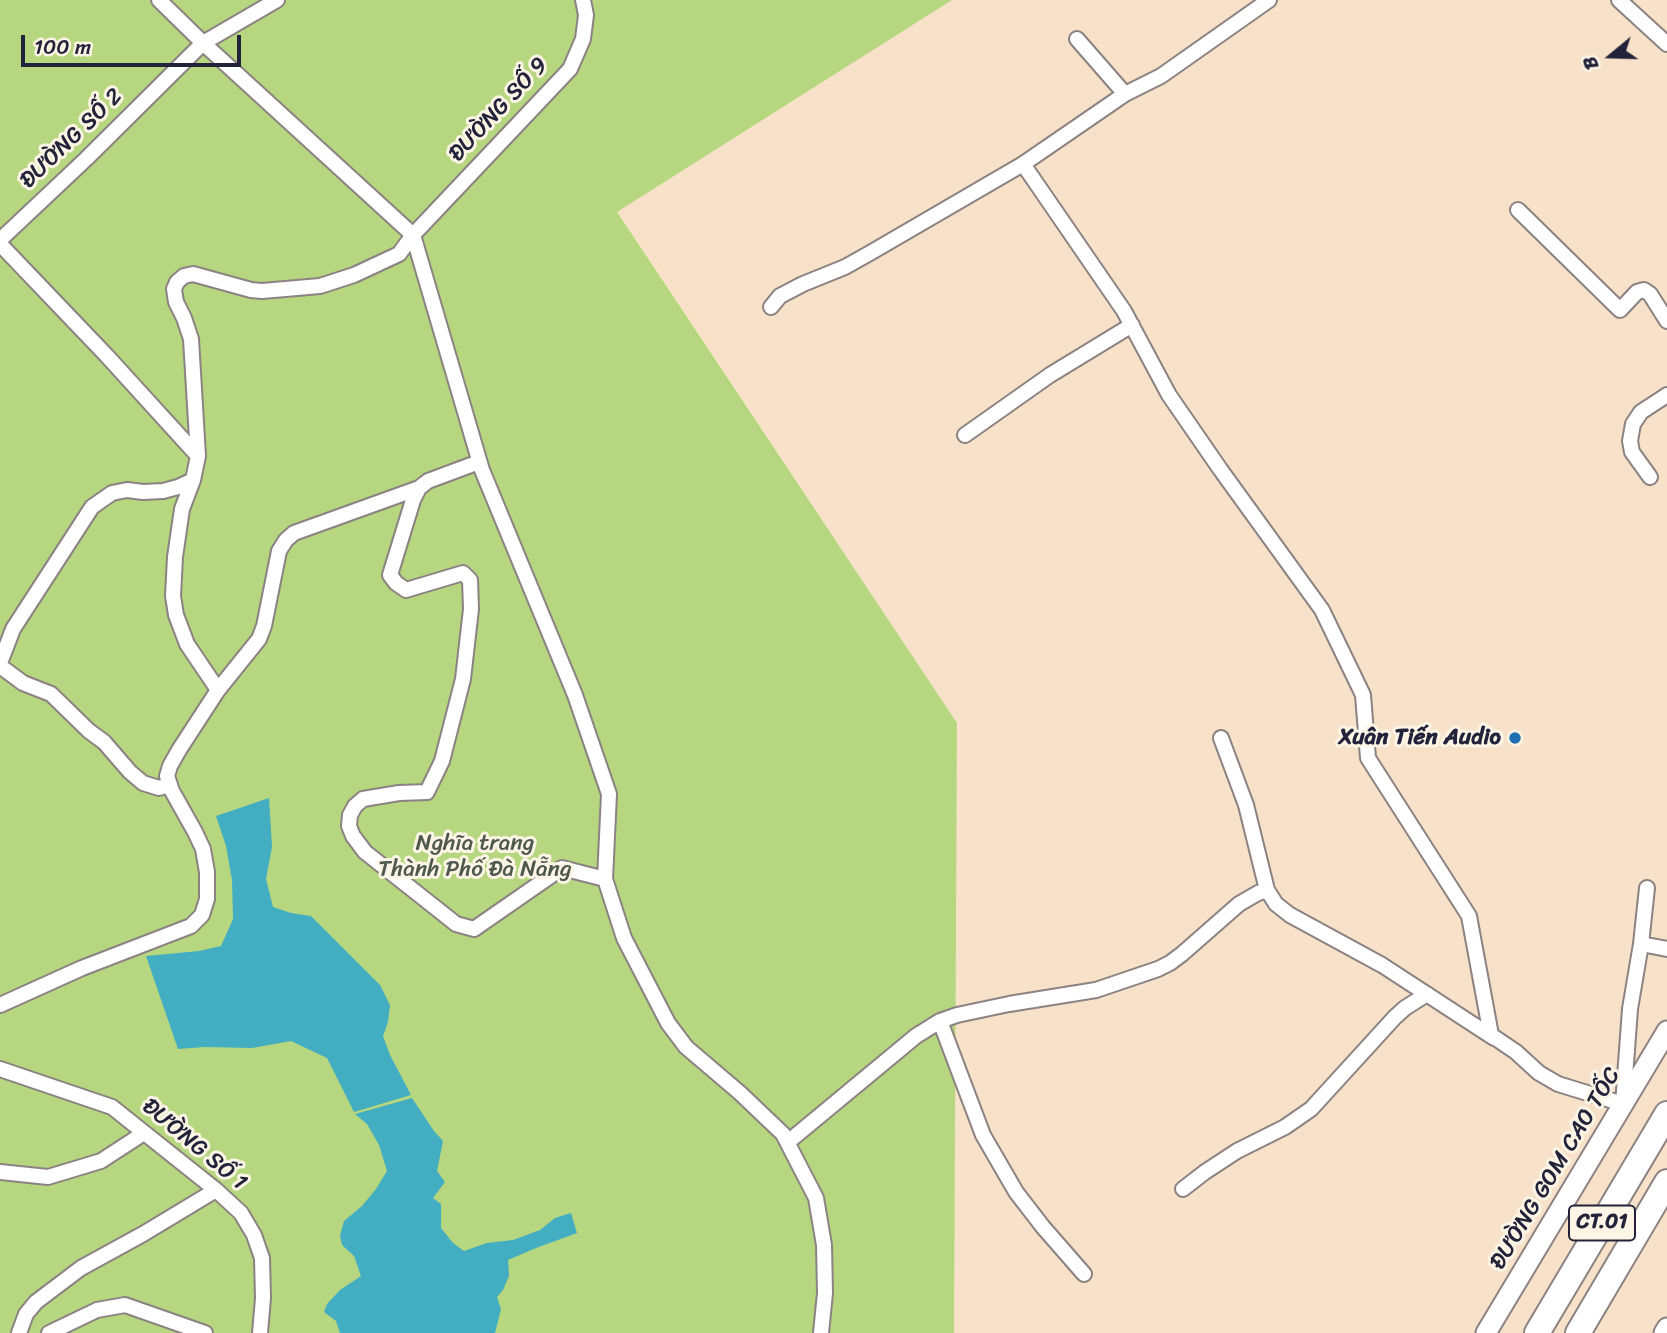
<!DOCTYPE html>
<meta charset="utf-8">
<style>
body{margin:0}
#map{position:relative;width:1667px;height:1333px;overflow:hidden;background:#f7e2c9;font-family:Sriracha,sans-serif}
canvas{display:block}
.north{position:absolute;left:1576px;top:21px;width:70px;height:70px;-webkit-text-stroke:5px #fcf5e5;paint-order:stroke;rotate:251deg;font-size:19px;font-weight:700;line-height:28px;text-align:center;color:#22223b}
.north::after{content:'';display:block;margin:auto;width:24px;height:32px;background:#22223b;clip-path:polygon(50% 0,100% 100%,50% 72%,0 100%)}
.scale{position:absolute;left:21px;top:35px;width:220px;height:32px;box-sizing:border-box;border:4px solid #22223b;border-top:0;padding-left:9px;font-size:21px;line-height:24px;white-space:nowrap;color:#22223b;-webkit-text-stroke:5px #fcf5e5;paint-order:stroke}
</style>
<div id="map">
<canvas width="1667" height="1333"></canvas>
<div class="north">B</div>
<div class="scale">100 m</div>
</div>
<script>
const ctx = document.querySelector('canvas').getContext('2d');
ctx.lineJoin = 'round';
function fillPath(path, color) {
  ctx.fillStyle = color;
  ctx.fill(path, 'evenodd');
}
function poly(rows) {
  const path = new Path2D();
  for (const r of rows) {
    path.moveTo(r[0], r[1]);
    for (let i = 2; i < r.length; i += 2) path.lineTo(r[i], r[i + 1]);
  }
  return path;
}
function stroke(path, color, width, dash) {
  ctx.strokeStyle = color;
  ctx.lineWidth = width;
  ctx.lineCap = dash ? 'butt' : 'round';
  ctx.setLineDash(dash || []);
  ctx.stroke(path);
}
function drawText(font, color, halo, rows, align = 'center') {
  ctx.font = font + ' Sriracha,sans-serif';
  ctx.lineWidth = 6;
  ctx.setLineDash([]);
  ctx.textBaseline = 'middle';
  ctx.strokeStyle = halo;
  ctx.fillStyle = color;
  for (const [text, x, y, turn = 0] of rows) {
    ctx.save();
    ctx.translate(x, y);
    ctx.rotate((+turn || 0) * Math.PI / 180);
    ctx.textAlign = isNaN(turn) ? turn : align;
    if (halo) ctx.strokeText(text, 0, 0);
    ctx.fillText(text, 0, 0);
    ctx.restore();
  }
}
fillPath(poly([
 [0,0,952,0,617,212,957,723,954,1333,0,1333]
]), '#b6d77f');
fillPath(poly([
 [269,798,272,847,266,879,273,907,291,913,311,916,380,985,390,1005,388,1022,383,1036,390,1055,411,1095,354,1112,327,1058,291,1041,252,1048,205,1047,178,1049,146,956,199,951,221,946,233,919,232,880,226,846,216,816],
 [412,1098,434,1131,443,1141,437,1171,445,1182,433,1198,441,1204,441,1228,453,1243,464,1251,487,1243,513,1240,540,1230,555,1218,571,1213,577,1233,536,1248,508,1260,509,1276,503,1290,497,1297,501,1309,495,1333,340,1333,336,1321,324,1312,327,1304,340,1290,361,1276,354,1256,342,1245,340,1235,344,1221,362,1206,376,1189,387,1171,379,1145,367,1124,355,1114]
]), '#43adc2');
const minor = poly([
 [159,0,203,43,413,235,482,470,575,695,609,794,605,879,624,938,668,1023,686,1047,740,1093,783,1134,816,1198,824,1245,825,1293,821,1333],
 [1619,0,1667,44],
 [1077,39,1125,94],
 [1023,164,1124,311,1169,395,1220,469,1322,610,1363,695,1368,758,1469,916,1491,1035,1516,1052,1539,1073,1558,1084,1623,1104,1630,1009,1641,944,1647,888],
 [1518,210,1620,310,1637,292,1644,290,1650,294,1667,321],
 [0,240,86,159,203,43,277,0],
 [0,244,107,356,198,456],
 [771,307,780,296,803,284,845,267,870,253,1023,164,1125,94,1161,76,1269,0],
 [965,435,1050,375,1132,325],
 [1650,477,1632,452,1630,441,1633,424,1641,412,1667,395],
 [419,488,413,500,390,575,396,583,406,590,463,573,470,580,471,609,463,679,442,761,427,792,399,793,363,799,355,806,350,815,349,826,353,836,365,852,446,916,456,924,474,929,562,868,605,879],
 [0,663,13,629,92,507,112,493,127,490,143,492,163,491,178,487,193,480],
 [0,666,23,683,51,694,89,731,104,742,130,772,143,783,159,788,169,785],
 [218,690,187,644,176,615,173,596,175,557,182,509,193,480,198,456,191,339,184,318,176,302,174,289,177,282,184,276,193,274,251,290,262,291,320,286,354,275,399,254,413,235,570,69,583,39,586,15,583,0],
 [1221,738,1246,805,1267,890,1276,904,1290,915,1382,965,1494,1038],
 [1641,944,1667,949],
 [0,1005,82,968,191,926,202,915,207,899,207,872,203,849,195,832,172,791,167,776,170,766,179,750,218,690,259,639,264,626,279,551,286,540,294,533,419,488,428,481,479,462],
 [940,1021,983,1135,1016,1192,1043,1227,1084,1274],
 [0,1069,112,1107,216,1190,241,1213,254,1235,262,1258,263,1298,260,1333],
 [788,1142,916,1036,940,1021,957,1015,1009,1004,1096,990,1158,969,1170,963,1182,954,1239,904,1258,893,1267,890],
 [0,1172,48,1177,101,1161,144,1133],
 [1183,1189,1205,1172,1237,1151,1285,1127,1311,1109,1395,1017,1405,1008,1427,994],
 [19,1333,26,1314,36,1302,81,1268,143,1234,216,1190],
 [49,1333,97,1310,125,1305,205,1333]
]);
const secondary = poly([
 [1486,1333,1667,1031],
 [1664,1333,1667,1328]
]);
const motorway = poly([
 [1537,1333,1667,1114],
 [1578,1333,1667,1182]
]);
stroke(minor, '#8c8282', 18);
stroke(secondary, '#8c8282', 23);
stroke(motorway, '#8c8282', 28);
stroke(minor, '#fff', 14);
stroke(secondary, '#fff', 19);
stroke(motorway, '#fff', 24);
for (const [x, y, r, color] of [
 [1515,738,7,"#1f6fb2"]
]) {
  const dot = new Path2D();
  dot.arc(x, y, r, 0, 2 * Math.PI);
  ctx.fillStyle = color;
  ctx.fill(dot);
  stroke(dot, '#fcf5e5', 2.5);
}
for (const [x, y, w] of [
 [1602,1223,66]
]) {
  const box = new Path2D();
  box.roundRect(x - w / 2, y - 17.5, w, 35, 5);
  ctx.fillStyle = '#fcf5e5';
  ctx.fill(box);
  stroke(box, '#22223b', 2);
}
drawText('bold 21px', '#22223b', null, [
 ["CT.01",1602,1223]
]);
drawText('23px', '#22223b', '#fcf5e5', [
 ["ĐƯỜNG SỐ 9",499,110,-47],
 ["ĐƯỜNG SỐ 2",72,139,-44],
 ["ĐƯỜNG SỐ 1",194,1145,40],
 ["ĐƯỜNG GOM CAO TỐC",1556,1169,-59]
]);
drawText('bold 23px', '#22223b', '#fcf5e5', [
 ["Xuân Tiến Audio",1501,738]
], 'right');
drawText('23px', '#4e584f', '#fcf5e5', [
 ["Nghĩa trang",475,844],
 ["Thành Phố Đà Nẵng",475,870]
]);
</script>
